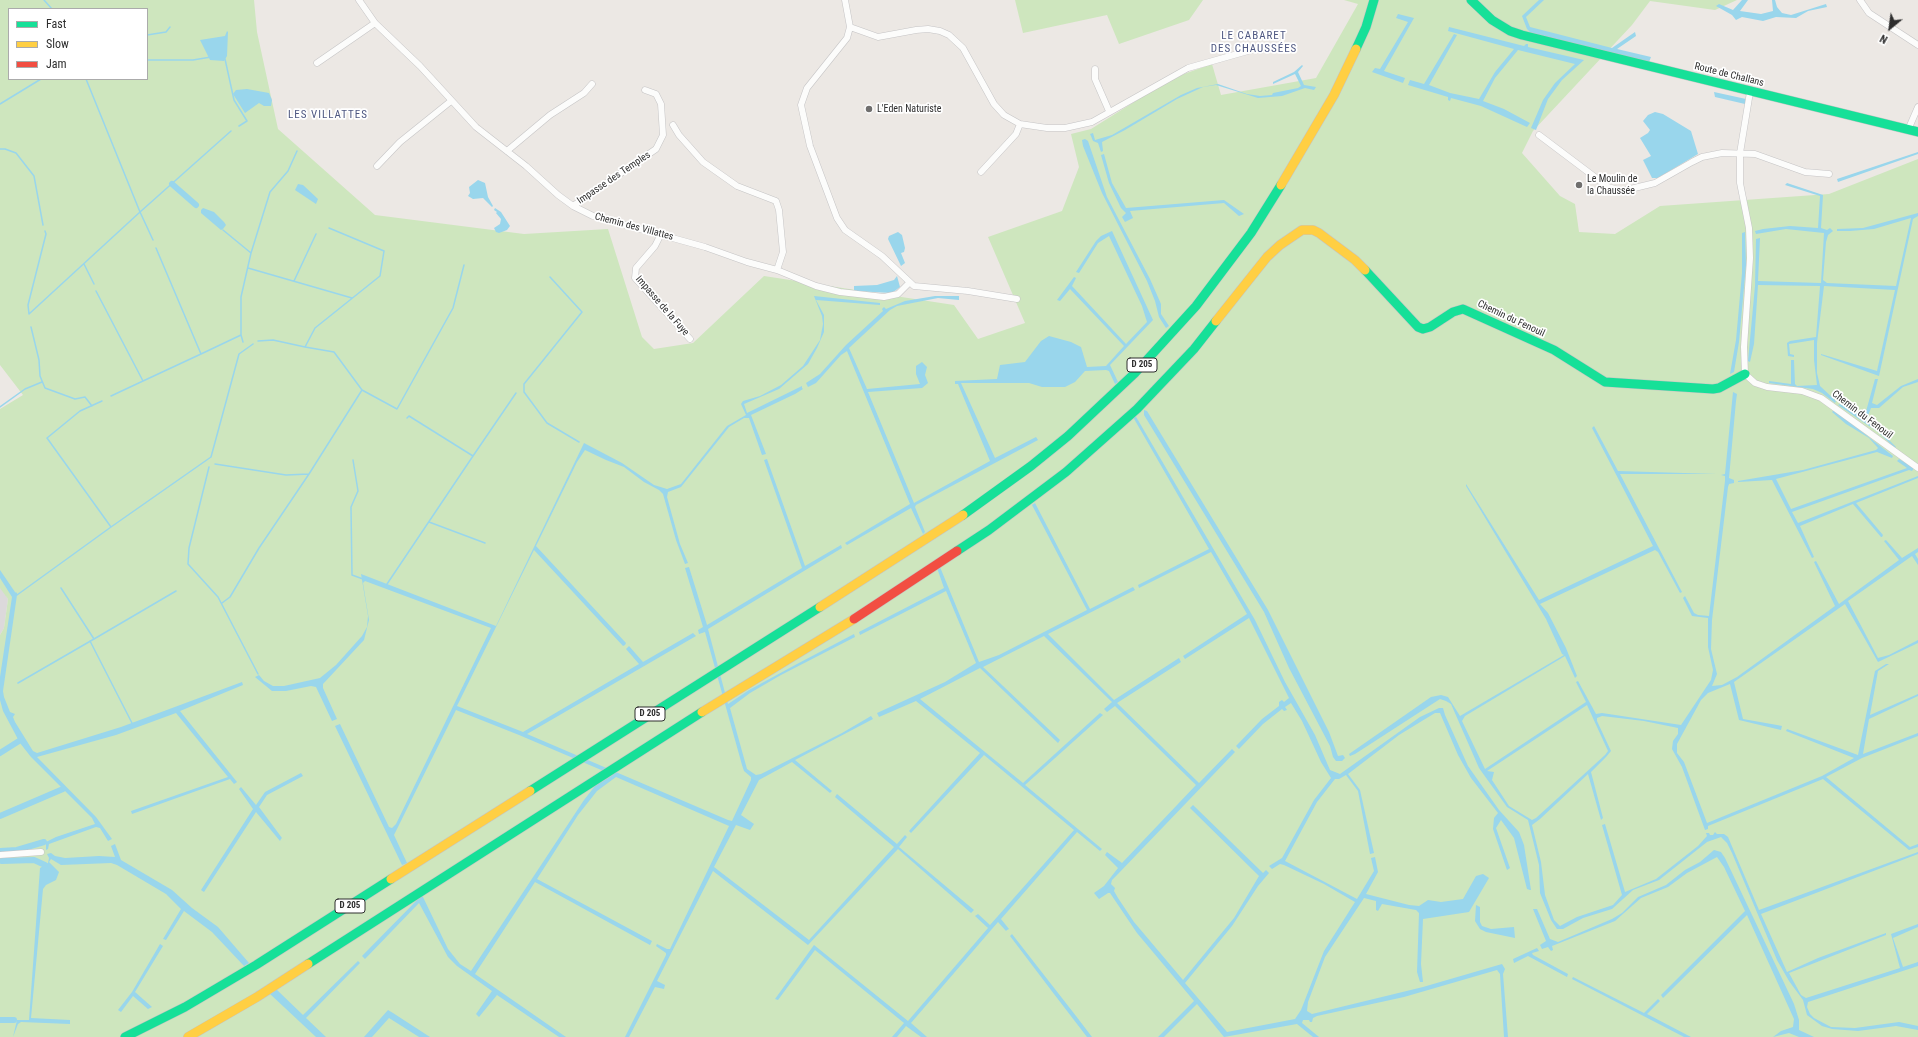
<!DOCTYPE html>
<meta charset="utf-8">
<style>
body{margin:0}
#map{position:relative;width:1918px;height:1037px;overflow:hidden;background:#ece8e4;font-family:"Roboto Condensed",sans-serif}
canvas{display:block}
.legend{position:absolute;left:8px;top:8px;width:140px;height:72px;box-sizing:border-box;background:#fff;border:1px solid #ababab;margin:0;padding:5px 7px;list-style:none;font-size:12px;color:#2e2e2e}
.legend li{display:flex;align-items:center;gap:8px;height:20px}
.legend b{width:20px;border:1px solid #ababab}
.north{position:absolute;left:1870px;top:8px;width:40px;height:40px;-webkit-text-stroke:3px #fff;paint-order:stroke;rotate:209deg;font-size:11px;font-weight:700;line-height:16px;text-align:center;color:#2e2e2e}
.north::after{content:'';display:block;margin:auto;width:14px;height:18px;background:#2e2e2e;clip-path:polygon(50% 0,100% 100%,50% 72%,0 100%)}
</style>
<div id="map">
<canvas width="1918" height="1037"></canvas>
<ul class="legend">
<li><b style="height:5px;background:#16e098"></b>Fast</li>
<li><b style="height:5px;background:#ffcf43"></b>Slow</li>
<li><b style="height:5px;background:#f24e42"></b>Jam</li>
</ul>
<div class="north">N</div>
</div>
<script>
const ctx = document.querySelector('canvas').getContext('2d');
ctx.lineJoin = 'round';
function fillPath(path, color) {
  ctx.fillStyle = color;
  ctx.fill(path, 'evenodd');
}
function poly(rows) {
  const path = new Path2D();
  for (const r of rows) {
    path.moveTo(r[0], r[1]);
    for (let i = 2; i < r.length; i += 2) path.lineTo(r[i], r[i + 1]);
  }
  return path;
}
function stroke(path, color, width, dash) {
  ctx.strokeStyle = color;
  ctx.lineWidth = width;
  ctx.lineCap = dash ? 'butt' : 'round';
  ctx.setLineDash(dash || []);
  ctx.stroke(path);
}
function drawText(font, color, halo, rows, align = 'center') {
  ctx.font = font + ' "Roboto Condensed",sans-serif';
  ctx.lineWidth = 3.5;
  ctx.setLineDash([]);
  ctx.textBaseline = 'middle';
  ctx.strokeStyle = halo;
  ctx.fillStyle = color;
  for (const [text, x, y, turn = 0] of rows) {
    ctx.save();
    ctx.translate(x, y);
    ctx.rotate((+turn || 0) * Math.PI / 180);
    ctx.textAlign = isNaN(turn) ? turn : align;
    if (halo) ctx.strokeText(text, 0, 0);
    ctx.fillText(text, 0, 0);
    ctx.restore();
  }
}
fillPath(poly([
 [0,584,8,599,4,628,0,635]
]), '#dcd9db');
fillPath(poly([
 [0,0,254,0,257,32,278,129,375,215,524,234,608,229,642,337,654,349,693,343,764,276,954,305,978,339,1025,323,988,237,1062,211,1079,167,1071,134,1091,129,1158,87,1184,74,1212,64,1221,95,1316,78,1358,4,1344,0,1737,0,1715,10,1650,1,1632,25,1533,131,1522,153,1560,196,1575,204,1579,232,1615,234,1660,206,1829,194,1918,159,1918,1037,0,1037,0,635,4,628,8,599,0,588,0,409,23,395,0,365],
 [9,9,147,9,147,79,9,79],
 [1015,0,1203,0,1189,20,1119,44,1107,15,1023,33]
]), '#cee6be');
fillPath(poly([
 [1539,0,1544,0,1526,17,1530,27,1612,48,1635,32,1636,36,1617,49,1651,57,1649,62,1531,33,1527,29,1522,16],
 [1742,0,1748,0,1740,11,1761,14,1773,11,1772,0,1775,0,1777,7,1782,13,1791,15,1826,4,1827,7,1808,11,1796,18,1776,17,1763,21,1742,17,1736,20,1732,15,1716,6,1719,4,1733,10],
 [1398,14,1414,18,1384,71,1405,78,1403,83,1372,72,1375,68,1380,69,1408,22,1396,18],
 [1449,27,1524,46,1526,44,1528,44,1528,47,1584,60,1562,80,1548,99,1536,130,1531,128,1543,100,1555,83,1575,64,1518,50,1495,78,1483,101,1504,109,1530,123,1527,127,1481,106,1451,98,1450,101,1448,100,1448,97,1408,85,1410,80,1424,84,1454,34,1457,35,1429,85,1450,93,1479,99,1495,72,1514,49,1448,31],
 [227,31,228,32,227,56,224,61,210,60,200,40,225,36],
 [1302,65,1303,66,1298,72,1304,85,1316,87,1314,90,1305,88,1282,96,1258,98,1216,85,1203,87,1177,99,1125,130,1102,142,1103,151,1101,152,1098,143,1093,141,1091,136,1090,134,1093,133,1095,140,1112,135,1181,95,1197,88,1218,84,1247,94,1260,96,1272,95,1273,93,1298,88,1301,86,1295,74,1273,84,1273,82,1294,72],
 [247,89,269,93,272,100,271,106,264,106,259,103,245,113,233,94,236,90],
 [1714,92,1746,99,1745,104,1715,97],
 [1655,112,1663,114,1691,131,1698,154,1658,178,1652,178,1643,160,1651,156,1640,138,1648,133,1650,130,1643,121,1648,115],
 [1085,139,1088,141,1107,197,1150,279,1161,304,1161,314,1169,326,1166,328,1159,317,1155,301,1147,281,1102,193,1083,146,1082,140],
 [1918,152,1918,154,1838,182,1837,179],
 [1104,154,1112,183,1126,208,1224,200,1244,214,1239,216,1224,203,1130,211,1133,218,1125,222,1122,217,1126,213,1121,208,1109,183,1101,155],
 [478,180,485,183,488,197,493,206,492,207,483,198,473,199,468,196,470,193,469,187],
 [1787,183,1823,195,1821,228,1827,230,1830,228,1833,231,1828,235,1826,242,1823,280,1827,283,1896,286,1911,218,1874,229,1850,231,1837,231,1837,229,1863,228,1918,213,1918,216,1913,219,1879,376,1821,355,1821,354,1877,371,1895,290,1824,286,1817,343,1817,373,1820,386,1836,401,1835,403,1822,393,1813,389,1769,383,1769,381,1791,384,1791,360,1794,360,1795,384,1797,386,1817,385,1814,360,1814,340,1789,344,1790,354,1794,355,1794,357,1788,356,1787,343,1790,341,1816,337,1820,286,1758,285,1754,344,1750,362,1748,361,1755,286,1756,239,1760,238,1758,281,1821,283,1824,233,1786,229,1756,234,1755,231,1763,229,1790,226,1818,228,1820,196,1785,185],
 [298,184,303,185,318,199,316,204,295,190],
 [203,208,214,212,224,222,226,225,223,229,221,230,201,213,201,210],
 [495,208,501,212,510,226,507,230,499,233,496,232,494,228,500,224,501,219,496,213,497,212,494,210],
 [1112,231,1153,320,1110,365,1118,382,1115,384,1109,371,1106,370,1085,371,1075,382,1065,387,1042,387,1029,383,961,383,995,458,1036,437,1038,440,916,505,915,507,925,532,923,534,911,508,847,545,845,543,910,504,847,351,841,355,816,383,808,387,806,383,820,374,846,345,883,311,882,309,884,307,886,309,905,301,935,296,959,296,959,300,938,298,897,306,890,310,849,348,867,389,920,384,916,374,916,366,922,362,927,367,925,375,928,383,922,388,868,392,914,503,990,461,958,384,955,384,955,381,997,379,1000,365,1025,362,1041,341,1049,336,1071,342,1081,347,1087,367,1106,366,1124,346,1070,289,1060,301,1057,300,1074,277,1076,278,1072,286,1126,344,1147,322,1142,306,1109,236,1098,243,1079,273,1076,272,1096,241,1101,236],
 [898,232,902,235,905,248,904,252,901,253,905,263,901,266,888,239,889,236],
 [1745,232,1746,265,1739,342,1734,372,1730,374,1736,340,1742,273,1742,233],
 [897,276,900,287,892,293,854,291,854,286,877,285,894,280],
 [814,296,880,303,880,305,816,300,824,315,824,332,817,348,808,364,779,389,744,404,747,413,802,386,802,388,803,389,795,394,751,415,766,454,762,455,749,418,744,418,729,427,681,487,668,492,667,497,680,544,688,563,685,564,676,540,663,494,659,490,644,482,624,467,606,460,585,450,577,462,536,546,626,643,625,645,623,646,534,550,457,706,523,732,639,664,626,649,629,646,643,662,693,633,696,636,527,734,728,820,732,821,751,780,751,777,744,771,742,765,705,632,699,634,698,630,703,627,685,568,689,567,707,625,802,568,764,460,767,459,805,566,841,545,842,548,708,629,728,704,749,690,797,664,854,634,855,637,781,675,750,693,730,708,747,769,756,775,761,774,842,733,871,716,873,719,795,760,832,791,830,793,792,762,759,780,741,815,754,824,750,830,736,825,714,867,809,940,894,847,835,797,837,794,897,844,905,835,907,837,899,847,974,910,971,913,898,849,808,945,713,871,657,981,665,985,664,989,655,987,629,1037,625,1037,666,955,666,953,656,946,657,944,667,949,670,949,729,826,616,777,597,791,578,815,537,879,652,941,650,945,535,882,475,974,566,1037,559,1037,497,995,479,1017,476,1014,492,991,457,966,448,957,419,903,365,959,362,956,422,895,448,949,460,964,471,971,584,800,595,786,613,775,519,735,456,710,394,835,407,863,402,865,335,726,340,724,389,827,392,828,396,824,491,628,365,581,363,583,369,620,364,640,323,684,323,688,337,719,332,721,316,687,311,686,286,691,272,691,255,677,259,675,264,681,273,686,284,686,320,678,336,665,362,636,367,627,368,616,361,574,496,626,584,443,622,463,654,485,667,489,681,484,727,426,746,415,741,404,743,401,760,396,781,385,803,366,820,340,823,324,822,316],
 [1875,379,1878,379,1872,403,1877,405,1901,386,1918,379,1918,382,1903,387,1879,408,1871,408,1867,418,1866,421,1881,432,1896,447,1895,448,1878,432,1838,405,1840,404,1858,414,1865,415],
 [1733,392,1737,394,1736,401,1729,478,1734,480,1734,483,1729,484,1728,487,1712,620,1711,649,1717,674,1712,686,1722,685,1737,677,1835,606,1814,562,1816,561,1839,604,1899,560,1884,541,1886,540,1902,558,1918,548,1918,552,1915,554,1918,559,1918,565,1912,556,1848,601,1878,658,1889,655,1918,640,1918,643,1878,662,1845,604,1734,682,1743,719,1777,725,1782,726,1781,730,1739,720,1730,684,1708,693,1701,700,1677,744,1677,753,1684,762,1707,823,1822,776,1854,758,1786,731,1787,729,1858,755,1875,671,1886,664,1889,664,1878,671,1870,715,1918,694,1918,696,1869,719,1863,754,1918,733,1918,736,1862,758,1826,777,1910,847,1918,844,1918,847,1909,850,1823,779,1708,826,1708,829,1705,830,1682,767,1672,749,1673,741,1678,734,1678,728,1644,721,1602,716,1597,718,1597,721,1611,751,1606,757,1591,772,1603,818,1601,820,1588,774,1540,819,1532,825,1541,862,1545,895,1554,920,1560,926,1577,917,1613,905,1622,895,1602,825,1605,824,1625,892,1656,879,1698,846,1707,836,1706,833,1709,833,1710,835,1713,835,1715,832,1717,834,1724,834,1728,837,1759,910,1918,852,1918,854,1761,914,1787,972,1818,958,1886,933,1886,935,1789,973,1801,995,1806,998,1900,968,1891,934,1918,924,1918,927,1893,938,1903,967,1918,962,1918,966,1808,1002,1807,1007,1810,1014,1814,1018,1831,1027,1855,1028,1899,1022,1918,1026,1918,1030,1896,1026,1858,1031,1832,1029,1822,1026,1807,1015,1803,1000,1789,981,1777,960,1732,853,1727,843,1721,837,1707,842,1659,880,1633,890,1612,909,1583,918,1563,929,1557,929,1551,920,1540,893,1539,865,1528,820,1507,807,1479,768,1451,704,1446,701,1440,699,1355,754,1350,756,1349,754,1431,697,1441,695,1448,697,1460,716,1564,655,1562,654,1546,619,1466,486,1466,484,1539,600,1653,546,1592,428,1594,426,1618,471,1717,474,1620,474,1682,592,1680,593,1658,552,1655,550,1540,604,1548,613,1566,648,1577,676,1575,678,1565,656,1465,716,1462,721,1485,769,1586,702,1576,682,1578,681,1596,714,1602,713,1681,725,1711,680,1713,670,1708,647,1708,618,1692,616,1683,598,1685,596,1694,613,1698,615,1709,616,1725,481,1725,476,1721,475,1725,474],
 [1587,705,1608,751,1605,755,1536,818,1532,820,1509,806,1492,780,1494,772,1487,771],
 [1144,410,1147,411,1268,610,1329,732,1338,756,1343,755,1345,758,1342,761,1336,761,1333,757,1330,746,1289,668,1264,612,1144,415],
 [1834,410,1893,456,1892,458,1877,452,1776,479,1791,509,1907,468,1897,461,1899,459,1914,468,1912,471,1909,470,1792,512,1798,523,1918,476,1918,478,1856,503,1883,535,1882,537,1881,537,1853,504,1800,526,1814,557,1812,558,1772,480,1738,482,1738,481,1803,470,1876,450,1878,448,1869,438,1846,424,1832,412],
 [1135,415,1255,620,1285,682,1315,735,1330,770,1340,774,1420,717,1439,708,1443,708,1445,715,1468,766,1499,810,1519,832,1524,845,1531,890,1530,890,1527,889,1514,838,1501,820,1496,828,1510,868,1507,870,1493,829,1494,818,1498,813,1471,778,1458,755,1440,713,1435,713,1399,735,1348,774,1360,790,1374,853,1370,854,1358,791,1346,775,1339,779,1335,779,1317,802,1285,861,1357,899,1374,871,1371,858,1375,857,1378,872,1366,894,1409,905,1419,906,1428,900,1441,902,1463,899,1476,876,1483,874,1489,878,1469,912,1423,919,1421,964,1423,982,1420,982,1417,972,1419,913,1416,910,1382,904,1378,911,1376,910,1376,901,1364,898,1325,957,1308,1002,1307,1011,1312,1014,1423,987,1502,964,1505,969,1503,974,1508,1037,1504,1037,1500,974,1497,970,1404,997,1317,1016,1313,1018,1312,1022,1310,1022,1309,1020,1303,1020,1302,1023,1319,1037,1313,1037,1297,1024,1224,1037,1197,1004,1164,1037,1158,1037,1194,1001,1137,933,1110,893,1108,893,1099,899,1094,893,1104,886,1118,868,1105,855,1107,852,1122,863,1196,785,1115,706,1107,712,1104,709,1112,702,1044,636,983,667,1060,740,1058,743,980,668,920,699,1023,783,1100,713,1103,715,1025,785,1102,849,1100,851,1077,832,1001,919,1009,929,1007,930,1006,931,998,922,911,1023,927,1037,921,1037,906,1026,897,1037,892,1037,904,1023,815,950,778,1000,775,999,814,945,908,1021,988,928,975,916,978,914,990,925,1074,830,984,755,911,833,909,831,980,753,916,701,879,717,877,713,945,682,976,663,946,591,860,635,859,632,944,588,937,568,940,567,979,662,999,655,1087,610,1032,505,1035,503,1090,609,1133,587,1135,590,1048,634,1114,700,1179,658,1181,662,1117,703,1199,783,1232,749,1235,752,1118,874,1112,880,1111,884,1115,888,1114,891,1118,898,1134,922,1183,980,1234,918,1259,876,1190,808,1193,805,1263,873,1266,870,1269,873,1258,886,1232,926,1185,983,1227,1032,1295,1019,1301,1010,1324,951,1355,902,1324,884,1284,865,1280,864,1272,869,1269,866,1282,858,1314,800,1331,778,1321,762,1302,721,1291,703,1285,707,1287,710,1284,711,1282,709,1263,724,1239,749,1236,746,1262,719,1279,706,1279,702,1282,700,1284,702,1289,698,1249,618,1185,659,1183,656,1247,614,1211,552,1139,588,1138,585,1209,549,1133,417],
 [0,570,17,595,3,691,4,697,10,712,15,714,13,717,15,722,33,751,37,753,121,727,242,682,243,685,180,711,237,782,234,784,230,779,132,814,131,811,228,777,176,713,116,735,37,757,96,817,112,839,108,841,100,828,96,827,49,844,48,849,46,850,46,842,56,837,95,824,92,818,31,757,20,743,3,711,0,700,0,677,12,597,0,578],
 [301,773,303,776,267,795,259,807,282,838,281,839,280,841,256,812,204,892,201,890,253,809,239,789,241,787,256,805,265,792],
 [115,844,121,860,172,890,192,908,218,927,249,963,244,966,212,932,184,911,166,940,163,939,181,909,166,894,117,865,111,863,61,865,51,859,49,862,59,872,56,880,46,885,43,889,31,1018,70,1020,70,1024,21,1022,18,1024,13,1037,17,1020,29,1020,40,868,48,863,49,858,47,854,51,853,55,856,65,858,99,856,115,857,111,846],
 [1714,850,1721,852,1725,858,1753,917,1794,1004,1799,1020,1799,1030,1814,1037,1799,1037,1789,1033,1773,1037,1781,1031,1793,1027,1794,1019,1747,915,1663,998,1661,995,1745,911,1724,867,1717,857,1687,873,1668,887,1641,898,1615,921,1552,946,1553,950,1551,951,1548,947,1542,949,1540,945,1546,941,1533,909,1537,909,1550,939,1558,942,1612,919,1622,913,1638,897,1666,885,1685,870,1700,862],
 [1476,905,1480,907,1480,922,1482,926,1491,929,1514,927,1515,938,1486,932,1480,929,1475,921],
 [1012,934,1076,1016,1092,1037,1087,1037,1054,994,1010,936],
 [160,944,163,946,135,992,152,1007,148,1009,133,996,121,1012,118,1010,132,992],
 [1537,948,1539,951,1532,953,1533,955,1568,974,1567,977,1528,956,1514,963,1513,959],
 [358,961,360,963,306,1018,326,1037,316,1037,269,993,274,989,277,990,303,1015],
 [1573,977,1644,1013,1658,999,1660,1001,1647,1014,1691,1037,1684,1037,1572,979],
 [388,1010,393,1013,430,1037,419,1037,389,1018,372,1037,364,1037]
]), '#99d6ec');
stroke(poly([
 [44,0,52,9],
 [147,35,166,32,170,27],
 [225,59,234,100,247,121,239,126],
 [147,60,193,60,211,57],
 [86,79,140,212,231,131],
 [0,104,41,79],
 [0,149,5,149,16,153,34,176,43,225],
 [223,230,251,253,241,297,241,335],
 [45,231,46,234,28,305,29,314,140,212,153,240],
 [251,253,270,192,288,171,297,151],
 [84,264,94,284],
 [248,268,352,298],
 [550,277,582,312,524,384,524,392,547,423,579,442],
 [294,281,316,234],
 [96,291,143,381,201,354,156,248],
 [31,327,39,360,40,376,45,388,75,399,85,397,92,406],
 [258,341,273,340,305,347,315,328,380,276,384,251,329,228],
 [201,354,241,335,243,342],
 [362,390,397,409,453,308,464,265],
 [111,396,143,381],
 [102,401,80,411,47,438,111,527,211,457,239,354,253,344],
 [0,407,25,389,42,382],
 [473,456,516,393],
 [353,460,358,491,351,507,352,575,363,579],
 [215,464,286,475,309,474,362,390,334,352,305,347],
 [209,467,189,548,188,564,218,597,258,674],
 [429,522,485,543],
 [387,584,473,456,409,416,407,418],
 [61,588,94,639,176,591],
 [16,593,17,595,111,527],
 [222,603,230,597,259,548,309,474],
 [90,641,133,725],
 [18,683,94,639]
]), '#99d6ec', 1.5);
stroke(poly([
 [172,184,196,205],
 [0,753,19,741],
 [0,816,63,789],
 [0,851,17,850,44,842],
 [2,861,34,860,45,865],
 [0,1020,14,1020]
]), '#99d6ec', 6);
const street = poly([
 [359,0,375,23,420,66,476,127,526,166,558,195,573,206,593,216,705,247,747,262,777,270,816,286,840,292,884,297,898,294,909,283],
 [845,0,850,27,847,38,807,88,801,105,810,146,837,218,845,230,882,256,914,286,968,291,1017,299],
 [1860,0,1869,13,1918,45],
 [850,27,878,37,916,30,928,29,940,31,949,35,963,48,994,104,1004,115,1020,124,1047,128,1065,128,1092,122,1188,68,1262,47],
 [317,63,375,23],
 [1095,69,1095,79,1109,111],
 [1750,92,1740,153,1740,183,1749,228,1750,258,1744,347,1745,374,1755,383,1767,387,1802,391,1821,398,1918,468],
 [673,125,679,135,703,162,737,186,776,201,779,210,783,252,777,270],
 [1908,130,1918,107],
 [1539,135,1608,187,1622,191,1655,183,1692,162,1702,157,1722,153,1755,154,1805,172,1829,174],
 [507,151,550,115,584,93,592,84],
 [377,166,400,142,451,101],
 [981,172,1016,134,1020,124],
 [573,206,656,149,663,135,661,104,656,94,645,90],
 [661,234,655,246,636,268,635,278,690,339],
 [0,855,41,852]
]);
const fast = poly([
 [1471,0,1492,20,1510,31,1522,35,1918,132],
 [1356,49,1366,27,1374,0],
 [1365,270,1418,327,1423,329,1430,327,1453,312,1463,309,1554,350,1605,382,1713,389,1719,388,1745,374],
 [963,515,1031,466,1068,436,1135,373,1196,306,1251,233,1281,185],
 [957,551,989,530,1066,472,1137,409,1194,349,1216,321],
 [530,791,820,607],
 [308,964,702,712],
 [125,1037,185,1007,256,965,391,879]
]);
const slow = poly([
 [1281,185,1334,95,1356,49],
 [1216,321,1267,257,1280,245,1302,230,1313,230,1319,233,1355,260,1365,270],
 [820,607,963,515],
 [702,712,854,619],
 [391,879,530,791],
 [188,1037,257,997,308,964]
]);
const jam = poly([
 [854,619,957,551]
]);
stroke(street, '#c5c4c5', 7);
stroke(fast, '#c5c4c5', 10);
stroke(slow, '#c5c4c5', 10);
stroke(jam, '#c5c4c5', 10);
stroke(street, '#fcfcfb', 6);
stroke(fast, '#16e098', 9);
stroke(slow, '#ffcf43', 9);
stroke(jam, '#f24e42', 9);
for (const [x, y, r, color] of [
 [869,109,4,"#706f6e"],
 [1579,185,4,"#706f6e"]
]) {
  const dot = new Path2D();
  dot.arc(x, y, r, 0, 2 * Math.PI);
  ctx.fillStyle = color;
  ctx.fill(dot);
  stroke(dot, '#fff', 1.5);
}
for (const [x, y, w] of [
 [1142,365,30],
 [650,714,30],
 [350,906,30]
]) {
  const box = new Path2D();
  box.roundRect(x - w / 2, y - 7, w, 14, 3);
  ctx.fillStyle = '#fff';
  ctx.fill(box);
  stroke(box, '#2e2e2e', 1);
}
drawText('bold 9px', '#2e2e2e', null, [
 ["D 205",1142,365],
 ["D 205",650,714],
 ["D 205",350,906]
]);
drawText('10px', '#2e2e2e', '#fff', [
 ["Route de Challans",1729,75,14],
 ["Impasse des Temples",614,178,-34],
 ["Chemin des Villattes",634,227,15],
 ["Impasse de la Fuye",662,306,49],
 ["Chemin du Fenouil",1511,319,25],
 ["Chemin du Fenouil",1862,415,37]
]);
drawText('10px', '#2e2e2e', '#fff', [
 ["L'Eden Naturiste",877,109],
 ["Le Moulin de",1587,179],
 ["la Chaussée",1587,191]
], 'left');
ctx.letterSpacing = '1px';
drawText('11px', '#4d5680', '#fff', [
 ["LE CABARET",1254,36],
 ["DES CHAUSSÉES",1254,49],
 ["LES VILLATTES",328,115]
]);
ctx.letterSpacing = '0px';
</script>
